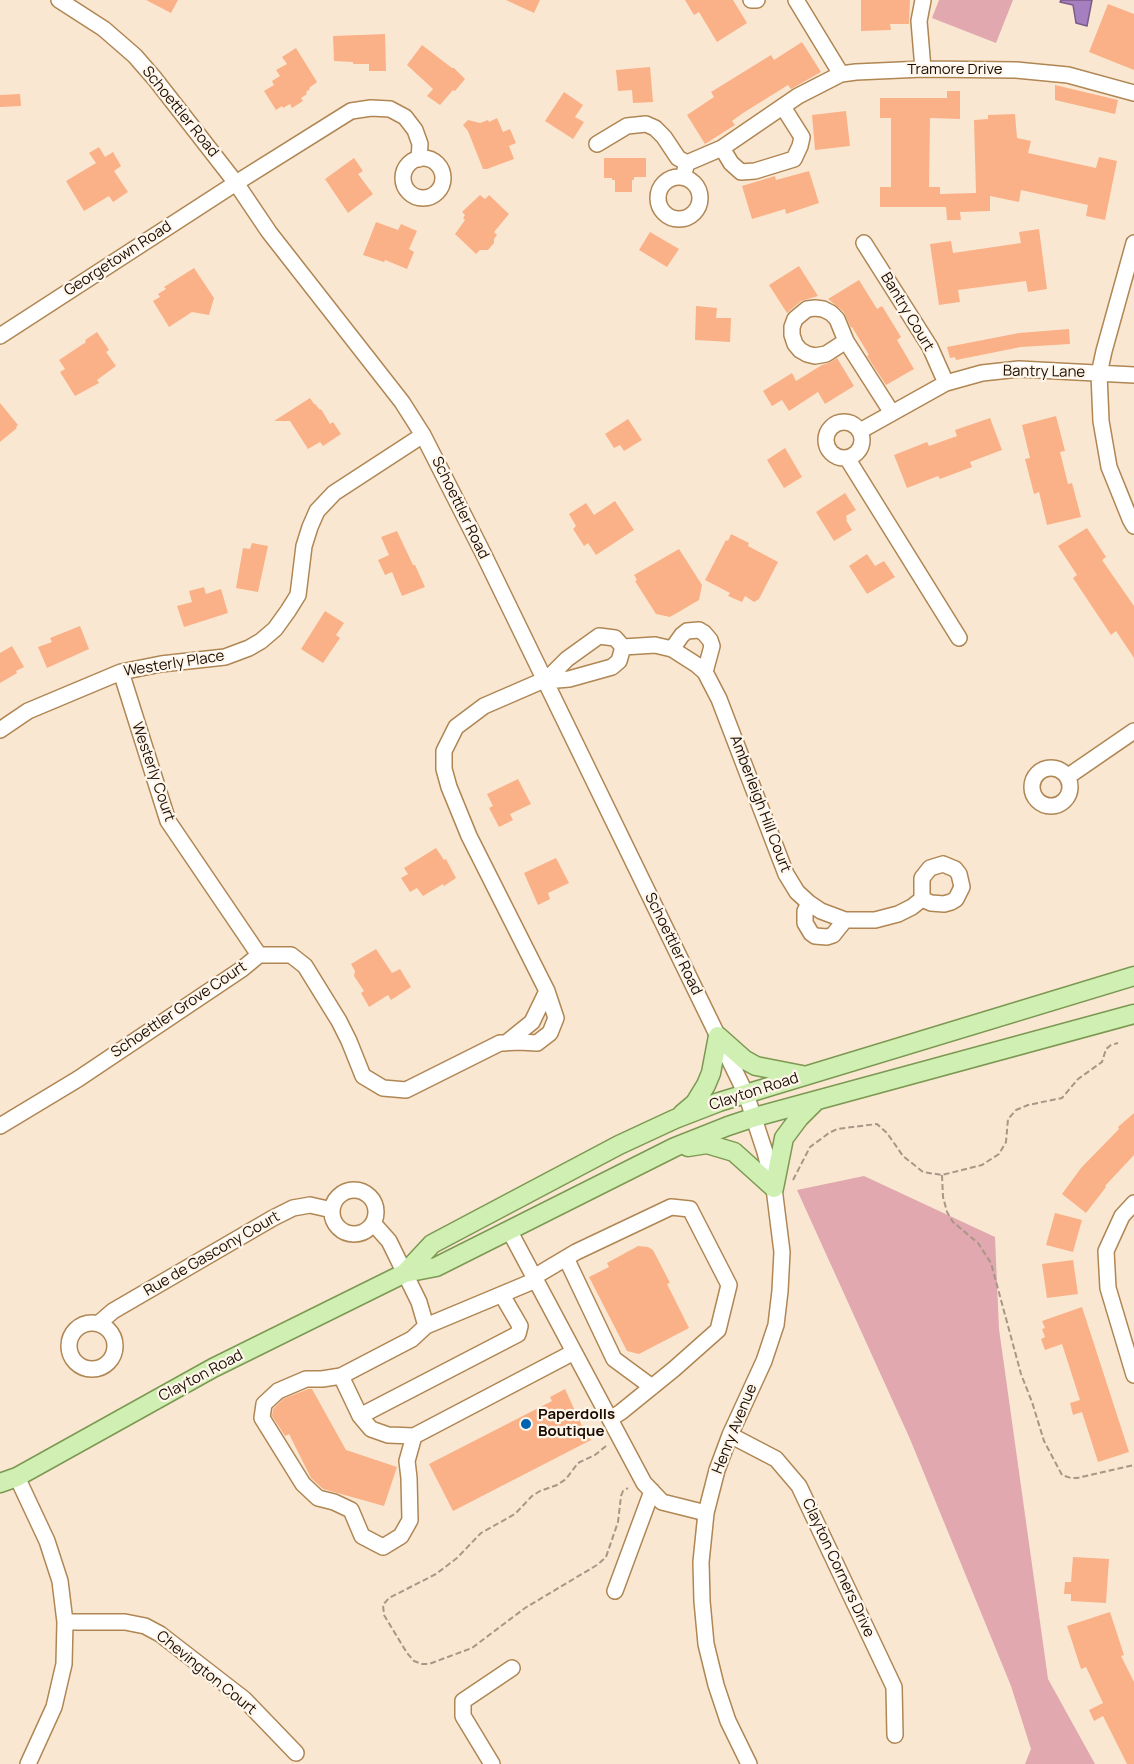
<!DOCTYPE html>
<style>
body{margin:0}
canvas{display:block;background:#f9e7d2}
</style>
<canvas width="1134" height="1764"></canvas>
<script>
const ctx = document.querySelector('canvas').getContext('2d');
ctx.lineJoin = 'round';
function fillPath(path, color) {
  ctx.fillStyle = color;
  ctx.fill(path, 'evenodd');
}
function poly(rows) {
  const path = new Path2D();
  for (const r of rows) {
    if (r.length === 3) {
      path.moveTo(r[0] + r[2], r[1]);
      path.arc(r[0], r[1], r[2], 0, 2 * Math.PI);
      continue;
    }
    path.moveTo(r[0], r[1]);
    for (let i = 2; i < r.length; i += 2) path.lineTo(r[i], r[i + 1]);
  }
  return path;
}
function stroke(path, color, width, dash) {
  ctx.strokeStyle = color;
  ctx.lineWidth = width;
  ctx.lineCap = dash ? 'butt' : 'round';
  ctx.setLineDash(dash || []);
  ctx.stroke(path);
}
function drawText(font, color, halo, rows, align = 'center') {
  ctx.font = font + ' Manrope,sans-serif';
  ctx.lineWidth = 4.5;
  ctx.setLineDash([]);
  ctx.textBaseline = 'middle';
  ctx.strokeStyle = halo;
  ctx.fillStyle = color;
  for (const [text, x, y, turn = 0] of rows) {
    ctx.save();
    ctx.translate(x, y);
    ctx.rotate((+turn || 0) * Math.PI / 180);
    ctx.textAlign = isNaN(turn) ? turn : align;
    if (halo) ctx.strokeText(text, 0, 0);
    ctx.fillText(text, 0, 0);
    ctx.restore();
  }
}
fillPath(poly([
 [939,0,1013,0,996,43,932,18],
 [864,1176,995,1237,999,1329,1048,1679,1095,1764,1025,1764,1031,1749,1011,1686,910,1439,797,1190]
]), '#e1a8af');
const water = poly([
 [1061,0,1092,0,1087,26,1076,23,1073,5,1060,2,1061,0]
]);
fillPath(water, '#a57fc0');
stroke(water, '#7c5c86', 1.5);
fillPath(poly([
 [146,0,178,0,171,13],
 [506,0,540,0,534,13],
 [685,0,733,0,747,23,717,42,699,12,694,15],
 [861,0,910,0,909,24,890,24,891,30,861,31],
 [1108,4,1134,14,1134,70,1089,52],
 [385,34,386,71,369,71,369,64,353,64,353,62,334,61,333,36],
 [802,42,821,72,791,89,788,85,743,113,732,121,735,125,705,144,687,115,714,97,711,92,771,55,774,60],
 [422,45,452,68,454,68,465,79,455,91,453,90,440,105,427,96,433,89,407,65],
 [296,48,317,82,309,88,310,89,306,92,307,94,301,98,303,101,292,108,290,104,283,108,282,106,276,110,264,91,274,85,272,81,280,76,276,70,287,64,282,57],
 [650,67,653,102,633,103,632,90,618,91,616,70],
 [1055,85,1118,100,1115,114,1055,100],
 [947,91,960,91,960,119,930,118,929,187,940,187,940,194,976,193,974,120,988,119,988,115,1015,114,1017,138,1031,141,1028,153,1096,168,1099,157,1117,161,1105,220,1086,216,1088,205,1021,190,1019,202,990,196,990,211,960,212,961,220,947,220,946,207,880,207,880,187,891,187,891,118,880,118,880,98,947,98],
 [564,92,583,105,575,117,584,122,573,139,545,121],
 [20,94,21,106,0,107,0,95],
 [846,111,850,146,815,150,812,115],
 [497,118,503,132,510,129,516,143,509,146,514,159,487,169,483,169,468,131,463,125,468,120,480,123,488,120,489,122],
 [99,147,105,157,113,152,121,166,114,171,128,192,113,202,109,196,84,211,66,181,96,163,89,153],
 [354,158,363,171,358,174,373,194,348,213,325,179],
 [604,158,646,158,646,177,634,177,634,180,632,180,632,192,615,192,615,180,612,180,612,178,604,178],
 [809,171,819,203,786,214,785,209,752,219,742,186,775,176,776,180],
 [480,195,485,199,489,195,509,214,494,232,497,235,494,239,494,243,488,250,480,250,476,254,455,234,465,220,463,218,465,215,462,212],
 [376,222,398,230,401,224,417,231,409,249,414,252,407,269,385,260,384,262,363,255],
 [1039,229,1047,289,1028,292,1026,281,958,290,960,302,939,305,930,244,951,241,953,253,1021,243,1019,232],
 [650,232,679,249,667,267,639,250],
 [799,266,818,296,801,301,787,313,769,285],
 [194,268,214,298,209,315,192,312,169,327,153,301,160,297,158,294,166,289,164,287],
 [859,280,877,309,882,306,901,337,897,340,914,369,886,385,867,356,869,355,852,327,851,328,844,312,828,299],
 [696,306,717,308,716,318,731,318,730,342,695,340],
 [1069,329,1070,344,1021,347,956,360,955,357,950,358,947,347,1019,333],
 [97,332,109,350,106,352,116,366,97,380,99,383,75,396,60,372,65,369,59,360,86,342,85,340],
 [837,358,854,386,825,404,818,392,789,411,782,400,772,406,763,391,792,373,796,381,822,365,831,362],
 [310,398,314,404,315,404,320,410,321,409,330,424,333,422,341,434,323,446,320,442,308,449,290,421,274,421],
 [0,403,18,425,16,427,17,428,0,442],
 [1056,416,1065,451,1060,452,1068,484,1072,483,1081,517,1047,525,1039,492,1034,494,1025,459,1030,458,1022,425],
 [990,418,1002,450,970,462,972,467,940,479,938,476,907,488,894,455,927,442,929,446,957,436,955,430],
 [628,419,642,440,624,451,620,445,614,448,605,434],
 [785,448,802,477,784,488,767,460],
 [845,493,856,510,846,516,847,519,846,520,852,530,834,541,816,512],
 [615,501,634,530,596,555,588,543,584,546,573,529,576,526,569,514,586,503,594,515],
 [1087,528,1106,557,1102,560,1134,606,1134,658,1116,631,1111,635,1073,578,1077,575,1058,546],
 [397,531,413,565,415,565,425,587,402,596,392,572,385,575,378,560,389,555,381,537],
 [731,534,749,543,748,546,778,562,759,599,754,602,745,596,742,602,728,596,730,593,705,580,726,540,728,541],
 [252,543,268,546,258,592,236,588,243,548,250,549],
 [679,549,702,585,699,600,670,617,656,614,635,581,637,580,634,575],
 [867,554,875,566,884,561,895,577,867,594,849,566],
 [204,587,206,594,221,589,228,613,184,627,177,606,192,602,189,591],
 [325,611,344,623,336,635,340,638,323,663,301,649],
 [80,626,89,649,47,668,38,647,52,642,50,638],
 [12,646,24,667,16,671,17,673,0,683,0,653],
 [518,779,531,804,510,814,513,820,499,827,489,808,493,806,487,794],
 [436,848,444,860,446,859,447,861,456,878,444,886,443,884,423,896,417,888,410,892,401,878,408,874,404,868],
 [556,858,569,883,548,893,550,899,538,905,524,873],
 [376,949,392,973,400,969,411,987,391,1000,388,995,369,1007,361,993,364,991,354,976,355,971,351,964],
 [1134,1113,1134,1155,1105,1186,1106,1187,1086,1213,1062,1194,1081,1168,1119,1129,1118,1127],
 [1055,1213,1082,1220,1073,1252,1046,1245],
 [638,1246,648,1247,653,1250,670,1283,667,1284,689,1328,639,1354,627,1351,589,1277,609,1267,607,1263],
 [1073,1260,1078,1294,1047,1298,1042,1264],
 [1082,1307,1129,1452,1098,1462,1082,1412,1073,1415,1070,1403,1080,1400,1062,1344,1045,1350,1041,1339,1045,1337,1042,1329,1045,1328,1042,1321],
 [308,1389,312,1389,346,1450,397,1467,384,1506,323,1489,311,1478,289,1434,285,1436,272,1416,273,1409,283,1399],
 [565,1389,582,1426,583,1425,591,1440,453,1511,429,1464,552,1401,550,1397],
 [1073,1557,1109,1559,1106,1603,1071,1601,1071,1594,1064,1594,1065,1582,1071,1582],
 [1110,1612,1124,1655,1121,1656,1134,1682,1134,1764,1127,1764,1103,1716,1094,1721,1089,1710,1103,1703,1086,1667,1081,1669,1067,1626]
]), '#fbb187');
const minor = poly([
 [59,0,104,29,135,56,155,79,236,183,269,232,402,402,423,435,483,553,746,1094,765,1152,774,1188,782,1252,780,1291,776,1325,764,1361,730,1435,717,1470,706,1513,701,1562,702,1601,706,1644,716,1685,728,1721,749,1764],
 [751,0,757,0],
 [796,0,841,74],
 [923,69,919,21,923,0],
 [597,144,627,126,646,124,655,128,664,137,678,158,687,163],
 [722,148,731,163,741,172,755,171,794,159,800,146,802,137,783,107],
 [423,178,20],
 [683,177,687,163,722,148,798,96,841,74,856,72,923,69,1016,70,1068,75,1134,93],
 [679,198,21],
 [864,243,930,347,946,383],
 [1134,243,1104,351,1099,374,1101,421,1109,467,1130,519,1134,526],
 [815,308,823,309,831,313,837,319,846,341,826,354,815,356,807,354,800,350,795,344,792,335,792,327,795,319,807,309,815,308],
 [0,336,236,183,351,111,371,108,390,109,405,117,415,130,420,144,419,159],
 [846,341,892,413],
 [844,440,18],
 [860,431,946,383,982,373,1019,369,1134,375],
 [847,458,959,638],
 [623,647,655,645,672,649,697,665,705,672,719,699,786,874,797,892,809,903,821,911,845,920,875,920,898,914,912,907,922,899],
 [672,649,682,635,687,631,699,630,704,633,710,640,712,646,705,672],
 [121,672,168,821,259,955],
 [545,681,567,659,599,636,615,638,623,647],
 [545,681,569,679,612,667,619,661,623,647],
 [0,730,28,711,121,672,161,664,225,657,249,648,261,641,275,629,288,611,298,595,304,546,310,527,317,511,334,493,423,435],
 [1051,787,19],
 [1067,777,1134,731],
 [943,864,955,869,959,874,962,887,956,899,951,902,944,904,931,903,922,899,922,878,930,868,943,864],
 [809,903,805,911,805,923,811,933,815,936,827,937,833,935,845,920],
 [506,1043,532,1022,547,991],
 [0,1126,78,1079,242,969,259,955,291,955,305,966,339,1021,349,1041,363,1076,383,1088,406,1090,500,1043,519,1042,537,1043,550,1033,556,1018,547,991,469,836,449,787,444,769,444,751,456,727,484,706,544,680],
 [354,1212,22],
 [1134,1203,1122,1216,1106,1251,1108,1288,1134,1375],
 [373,1223,389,1241,419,1302,426,1326,412,1339,341,1376,360,1416,371,1429,388,1435,414,1436,574,1352],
 [509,1230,644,1483,662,1502,706,1513],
 [566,1258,614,1359,652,1387],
 [534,1277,576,1252,671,1207,690,1209,729,1285,718,1330,674,1369,621,1412,610,1419],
 [92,1346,23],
 [98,1324,113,1311,273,1218,293,1208,310,1205,332,1210],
 [426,1326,536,1280],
 [341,1376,322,1379,306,1379,278,1391,264,1404,262,1418,303,1484,318,1498,334,1502,351,1510,362,1536,383,1547,401,1536,410,1520,409,1478,407,1461,414,1436],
 [360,1416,518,1334,520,1326,502,1295],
 [730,1435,776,1459,799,1486,894,1687,895,1735],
 [17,1477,47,1541,60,1581,65,1622,64,1664,54,1707,28,1764],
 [615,1591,652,1491],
 [65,1622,125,1622,145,1626,160,1634,244,1699,296,1753],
 [492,1764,463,1716,463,1701,512,1668]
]);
const major = poly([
 [718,1036,745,1060,756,1066,802,1075],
 [682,1114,695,1103,706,1085,711,1073,718,1036],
 [688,1147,707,1144,734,1152,774,1188,784,1138,799,1118,814,1103],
 [405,1273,432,1244,619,1145,675,1119,719,1102,1134,976],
 [0,1483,17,1477,213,1368,405,1273,436,1267,675,1147,728,1126,755,1117,1134,1014]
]);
stroke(minor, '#b08653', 18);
stroke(major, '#7c9852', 21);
stroke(poly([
 [942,1175,943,1197,947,1212,953,1222,978,1243,991,1263,1021,1374,1032,1402,1044,1441,1062,1475,1071,1478,1077,1478,1134,1465],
 [793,1180,810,1147,829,1133,837,1129,877,1124,887,1133,903,1156,923,1172,942,1175,982,1165,999,1154,1006,1142,1008,1119,1016,1110,1028,1105,1062,1098,1078,1079,1102,1062,1106,1049,1111,1045,1118,1043],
 [606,1446,595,1455,578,1463,566,1479,557,1485,540,1491,532,1496,515,1514,481,1533,457,1558,436,1574,389,1598,383,1605,384,1615,407,1653,414,1661,422,1664,429,1664,472,1648,525,1608,597,1565,606,1557,618,1522,621,1496,623,1491,628,1488]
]), '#a89786', 2, [6, 3]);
stroke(minor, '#fff', 15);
stroke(major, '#d0efb2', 18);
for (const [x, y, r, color] of [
 [526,1424,6,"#0063b0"]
]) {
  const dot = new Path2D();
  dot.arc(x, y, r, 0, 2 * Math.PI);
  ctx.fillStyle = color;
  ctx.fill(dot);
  stroke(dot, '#fff6eb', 2);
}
drawText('15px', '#1b0c00', '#fff6eb', [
 ["Tramore Drive",955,70],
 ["Schoettler Road",180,112,51],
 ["Georgetown Road",118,259,-33],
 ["Bantry Court",907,312,59],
 ["Bantry Lane",1044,372,1],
 ["Schoettler Road",460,508,64],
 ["Westerly Place",174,664,-9],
 ["Westerly Court",153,772,71],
 ["Amberleigh Hill Court",760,804,69],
 ["Schoettler Road",673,944,64],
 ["Schoettler Grove Court",179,1010,-34],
 ["Clayton Road",754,1092,-18],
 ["Rue de Gascony Court",212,1254,-30],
 ["Clayton Road",201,1376,-28],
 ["Henry Avenue",735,1429,-68],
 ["Clayton Corners Drive",838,1568,65],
 ["Chevington Court",206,1673,39]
]);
drawText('bold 15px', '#1b0c00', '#fff6eb', [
 ["Paperdolls",538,1415],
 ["Boutique",538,1432]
], 'left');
</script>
